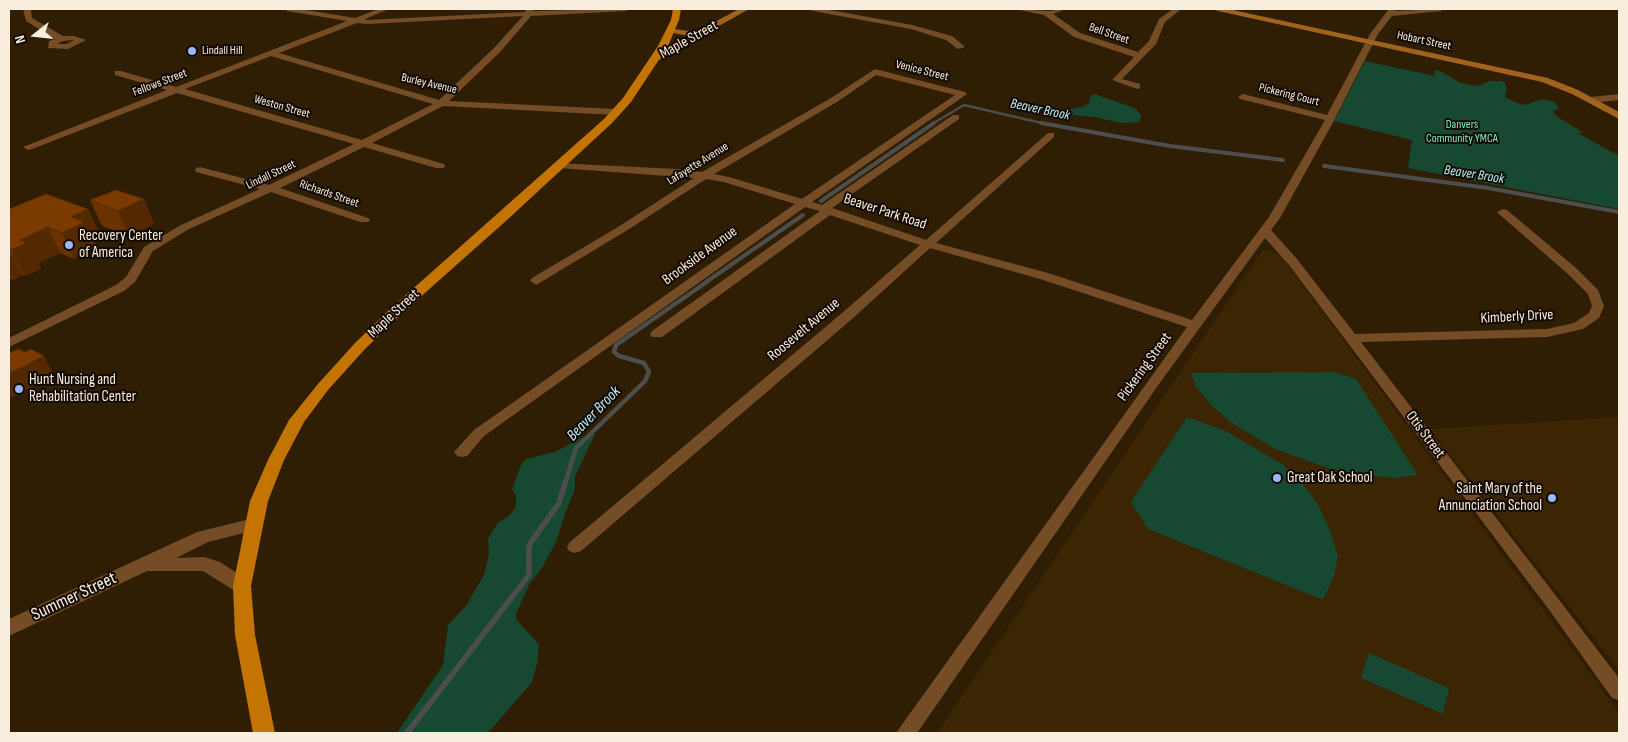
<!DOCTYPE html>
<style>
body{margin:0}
#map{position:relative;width:1628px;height:742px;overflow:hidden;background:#301e04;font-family:"Sofia Sans Condensed",sans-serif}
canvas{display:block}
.frame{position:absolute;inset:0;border:10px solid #f9edde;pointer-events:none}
.north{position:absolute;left:10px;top:10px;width:50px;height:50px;-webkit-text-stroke:4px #120a02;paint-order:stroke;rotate:254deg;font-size:14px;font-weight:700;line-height:20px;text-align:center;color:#f9edde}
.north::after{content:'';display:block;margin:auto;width:18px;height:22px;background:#f9edde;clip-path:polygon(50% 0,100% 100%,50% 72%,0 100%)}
</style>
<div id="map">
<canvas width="1628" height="742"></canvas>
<div class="frame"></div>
<div class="north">N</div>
</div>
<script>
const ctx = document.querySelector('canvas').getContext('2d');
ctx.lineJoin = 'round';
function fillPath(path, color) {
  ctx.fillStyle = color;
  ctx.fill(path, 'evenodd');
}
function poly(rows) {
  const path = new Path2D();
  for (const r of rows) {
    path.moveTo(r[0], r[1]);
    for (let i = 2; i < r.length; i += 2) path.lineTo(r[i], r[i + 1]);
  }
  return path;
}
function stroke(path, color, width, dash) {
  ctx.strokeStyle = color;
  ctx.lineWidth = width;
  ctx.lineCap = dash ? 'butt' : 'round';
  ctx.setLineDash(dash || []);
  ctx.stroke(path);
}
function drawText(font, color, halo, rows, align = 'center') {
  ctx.font = font + ' "Sofia Sans Condensed",sans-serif';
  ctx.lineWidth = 4;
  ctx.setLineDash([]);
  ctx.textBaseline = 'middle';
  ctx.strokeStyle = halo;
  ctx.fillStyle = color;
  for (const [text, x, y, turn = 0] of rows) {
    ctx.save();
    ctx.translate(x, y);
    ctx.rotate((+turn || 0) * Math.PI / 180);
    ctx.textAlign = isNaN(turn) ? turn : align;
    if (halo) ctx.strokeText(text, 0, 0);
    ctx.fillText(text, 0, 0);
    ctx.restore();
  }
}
fillPath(poly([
 [1268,250,1281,256,1610,700,1619,713,1619,733,937,733,1262,251],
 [1619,417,1619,670,1430,429]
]), '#3b2502');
fillPath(poly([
 [1365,61,1435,76,1434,71,1438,70,1459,82,1474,86,1481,85,1489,81,1502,81,1505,83,1507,89,1505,94,1506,98,1520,104,1526,105,1541,99,1554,102,1558,106,1558,109,1553,111,1556,116,1584,133,1578,133,1619,156,1619,209,1408,168,1412,140,1334,121],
 [1094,94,1135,108,1141,115,1140,122,1121,123,1094,117,1070,115,1059,111,1082,107,1090,102,1090,97],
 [1335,372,1356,379,1418,475,1394,478,1360,475,1331,469,1275,449,1229,421,1211,405,1196,387,1191,373],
 [1187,417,1226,431,1282,464,1301,481,1317,503,1330,530,1338,556,1334,576,1323,600,1148,529,1131,502],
 [595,434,575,476,575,489,566,511,556,542,543,566,529,585,516,614,516,619,539,645,537,664,532,682,488,733,397,733,443,665,448,625,466,606,484,575,489,554,488,539,498,523,509,516,516,506,516,496,512,489,521,465,526,459,555,452,587,435],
 [1369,653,1449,688,1443,714,1361,678]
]), '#174832');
stroke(poly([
 [932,124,964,105,1046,124]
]), '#4b4e4c', 2.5);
stroke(poly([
 [1041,123,1170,146,1283,160],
 [1324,166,1488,188,1619,212],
 [821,201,934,123],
 [706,282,803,215]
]), '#4b4e4c', 4);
stroke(poly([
 [565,484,576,448,645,381,649,372,644,363,619,356,614,352,616,345,708,281]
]), '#4b4e4c', 4.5);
stroke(poly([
 [407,733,529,575,529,545,559,503,565,483]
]), '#4b4e4c', 5.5);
fillPath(poly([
 [23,9,31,9,32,18,63,36,74,36,86,40,68,49,48,48,49,41,55,39,26,21,23,9],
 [74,40,67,44,57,44,63,41,74,40],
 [283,9,300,9,355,18,379,9,389,9,365,19,367,20,525,12,526,9,534,9,533,11,630,9,626,11,531,16,500,52,449,101,616,109,621,112,616,115,443,106,372,143,444,164,445,166,444,168,436,168,364,147,280,188,368,218,370,220,368,222,360,222,271,192,189,229,153,251,135,282,124,291,9,347,9,338,116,285,126,277,144,247,181,225,260,189,196,172,195,170,196,168,200,167,269,185,354,144,177,93,32,149,28,150,23,147,167,90,115,75,115,71,121,71,176,87,347,21,287,11,283,9],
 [523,16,494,48,439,100,279,53,357,23,367,24,523,16],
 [271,56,433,104,362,140,185,89,271,56],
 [809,9,824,9,912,25,952,36,965,47,958,49,946,40,911,29,813,11,809,9],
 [1015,9,1049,11,1065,9,1053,14,1080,33,1138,52,1149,41,1159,19,1173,9,1181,9,1165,22,1156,44,1122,79,1140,84,1140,88,1137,89,1112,80,1134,57,1074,37,1044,15,1015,9],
 [1389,9,1397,9,1395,11,1445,9,1441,11,1392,16,1378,34,1331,126,1280,218,1271,230,1297,259,1355,334,1547,329,1574,323,1589,313,1592,306,1588,294,1568,274,1499,214,1497,212,1503,209,1507,210,1576,268,1598,290,1604,306,1599,318,1583,329,1547,337,1361,342,1619,678,1619,700,1612,698,1550,611,1289,265,1265,238,1159,384,917,733,896,733,1187,327,1040,279,930,248,852,319,581,551,575,553,569,551,567,547,569,543,842,313,920,245,830,215,662,337,652,337,650,334,652,331,820,211,805,207,484,436,467,456,462,457,457,456,454,452,474,430,795,204,724,182,706,179,626,231,536,285,530,281,532,278,618,227,694,178,559,168,554,165,555,163,677,169,702,172,831,98,875,69,965,92,967,94,812,202,822,205,953,115,959,115,959,119,832,208,926,240,1048,133,1054,133,1054,137,936,243,1048,273,1192,320,1269,217,1325,120,1240,99,1238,97,1243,94,1327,115,1370,34,1389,9],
 [876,75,955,95,802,199,729,177,714,174,837,102,876,75],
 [1619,94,1619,100,1591,103,1586,100,1591,97,1619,94]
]), '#744d26');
fillPath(poly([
 [254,518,260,519,263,524,260,529,208,542,176,558,204,557,220,562,249,581,251,586,249,591,242,593,235,591,203,571,147,571,9,636,9,619,197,532,254,518]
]), '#744d26');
fillPath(poly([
 [739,9,749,9,657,61,654,62,649,59,689,36,668,32,668,28,696,32,739,9],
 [1214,9,1228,9,1548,78,1578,90,1619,112,1619,119,1572,94,1542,82,1218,11,1214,9]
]), '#a1631c');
fillPath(poly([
 [673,9,681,9,679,20,668,46,631,102,612,123,507,220,399,316,365,349,328,390,304,422,284,460,268,501,251,586,255,635,275,733,253,733,235,635,233,586,250,501,268,460,289,420,318,384,355,343,389,310,604,119,623,98,658,46,671,20,673,9]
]), '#c47402');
fillPath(poly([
 [144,199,154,224,129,236,102,226,90,200],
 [9,209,88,209,100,235,93,238,97,248,74,259,60,253,38,263,41,269,24,276,22,275,13,280,9,278]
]), '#693200');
fillPath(poly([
 [144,199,154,224,129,236,118,211],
 [88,209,100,235,93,238,97,248,74,259,62,233,71,217],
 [48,227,60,253,38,263,41,269,24,276,11,250,20,240],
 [9,250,22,275,13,280,9,272],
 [44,356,54,375,9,399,9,374]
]), '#552900');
const building = poly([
 [116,190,144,199,118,211,90,200,116,190],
 [46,194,88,209,71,217,85,222,62,233,48,227,20,240,27,243,11,250,9,249,9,209,46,194],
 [18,349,25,352,31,349,44,356,9,374,9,353,18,349]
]);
fillPath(building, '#7a3a00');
stroke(building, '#552900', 1);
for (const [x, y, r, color] of [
 [192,51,5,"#96b6fd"],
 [69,245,5,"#96b6fd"],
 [19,389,5,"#96b6fd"],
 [1277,478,5,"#96b6fd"],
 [1552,498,5,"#96b6fd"]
]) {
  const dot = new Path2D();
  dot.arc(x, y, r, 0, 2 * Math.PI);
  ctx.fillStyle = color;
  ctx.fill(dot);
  stroke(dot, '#120a02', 2);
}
drawText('12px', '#f9edde', '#120a02', [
 ["Bell Street",1109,34,19],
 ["Hobart Street",1424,41,12],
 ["Venice Street",922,71,14],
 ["Fellows Street",160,83,-21],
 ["Burley Avenue",429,84,13],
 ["Pickering Court",1289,95,14],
 ["Weston Street",282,107,16],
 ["Lafayette Avenue",698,164,-32],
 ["Lindall Street",271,175,-25],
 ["Richards Street",329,194,19]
]);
drawText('12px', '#f9edde', '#120a02', [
 ["Lindall Hill",202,51]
], 'left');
drawText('12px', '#7df6bd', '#120a02', [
 ["Danvers",1462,125],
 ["Community YMCA",1462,139]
]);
drawText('italic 14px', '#bbeefa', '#120a02', [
 ["Beaver Brook",1040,110,12],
 ["Beaver Brook",1474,175,9]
]);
drawText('15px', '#f9edde', '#120a02', [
 ["Maple Street",689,40,-29],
 ["Beaver Park Road",885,212,18],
 ["Brookside Avenue",700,256,-36],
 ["Maple Street",394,314,-43],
 ["Kimberly Drive",1517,317,-3],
 ["Roosevelt Avenue",804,330,-40],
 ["Pickering Street",1145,367,-54],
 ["Otis Street",1425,435,53]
]);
drawText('15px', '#f9edde', '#120a02', [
 ["Recovery Center",79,236],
 ["of America",79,253],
 ["Hunt Nursing and",29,380],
 ["Rehabilitation Center",29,397],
 ["Great Oak School",1287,478],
 ["Saint Mary of the",1542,489,"right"],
 ["Annunciation School",1542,506,"right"]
], 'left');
drawText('italic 16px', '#bbeefa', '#120a02', [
 ["Beaver Brook",594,414,-46]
]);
drawText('18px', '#f9edde', '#120a02', [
 ["Summer Street",74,597,-25]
]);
</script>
